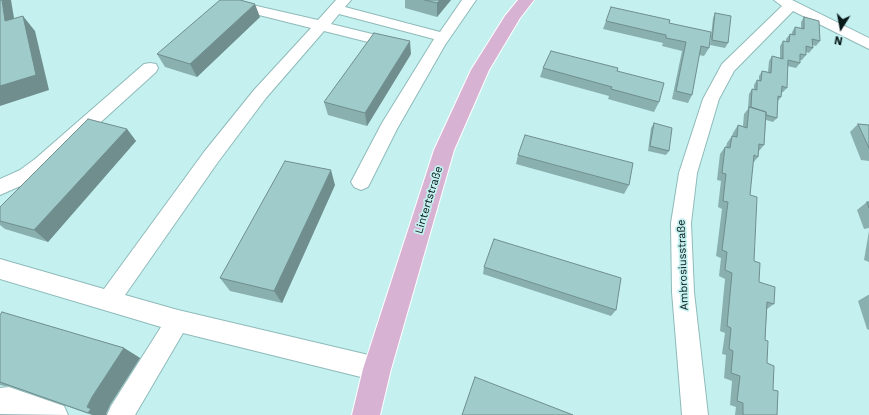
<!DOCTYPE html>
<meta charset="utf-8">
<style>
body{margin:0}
#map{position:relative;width:869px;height:415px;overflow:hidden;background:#c4f1f0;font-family:"Work Sans",sans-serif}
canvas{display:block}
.north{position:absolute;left:821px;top:8px;width:40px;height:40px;-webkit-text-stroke:3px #c4f1f0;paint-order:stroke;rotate:191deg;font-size:11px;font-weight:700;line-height:16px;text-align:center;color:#081919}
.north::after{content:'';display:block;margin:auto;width:14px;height:18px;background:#081919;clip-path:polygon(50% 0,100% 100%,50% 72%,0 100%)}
</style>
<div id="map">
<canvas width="869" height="415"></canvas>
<div class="north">N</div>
</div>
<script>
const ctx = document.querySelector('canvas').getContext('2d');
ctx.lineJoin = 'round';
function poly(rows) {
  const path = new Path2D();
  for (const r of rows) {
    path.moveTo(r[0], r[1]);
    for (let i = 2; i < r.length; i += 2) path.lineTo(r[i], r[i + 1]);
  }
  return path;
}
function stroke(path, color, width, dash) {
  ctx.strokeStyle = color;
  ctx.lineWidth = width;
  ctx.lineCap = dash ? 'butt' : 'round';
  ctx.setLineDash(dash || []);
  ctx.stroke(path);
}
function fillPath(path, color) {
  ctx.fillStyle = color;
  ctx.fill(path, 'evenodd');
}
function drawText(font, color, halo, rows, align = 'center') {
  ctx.font = font + ' "Work Sans",sans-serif';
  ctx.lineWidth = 3.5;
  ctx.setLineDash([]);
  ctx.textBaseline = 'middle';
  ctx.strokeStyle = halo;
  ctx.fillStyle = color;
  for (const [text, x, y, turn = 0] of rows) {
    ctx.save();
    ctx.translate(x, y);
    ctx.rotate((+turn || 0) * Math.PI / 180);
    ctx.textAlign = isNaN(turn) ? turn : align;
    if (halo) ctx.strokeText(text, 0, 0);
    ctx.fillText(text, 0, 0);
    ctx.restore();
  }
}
const minor = poly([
 [336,0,351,0,345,7,440,32,462,0,476,0,445,45,397,129,368,187,361,190,354,187,351,182,382,123,434,39,339,14,331,24,401,41,404,44,401,47,396,49,324,31,266,98,218,162,125,295,178,310,377,357,386,360,389,369,386,378,377,381,183,333,135,415,107,415,111,406,161,327,0,279,0,259,104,289,204,152,254,90,311,28,243,11,241,8,243,5,248,4,318,20,336,0],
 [774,0,792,0,869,38,869,49,793,11,734,71,719,99,697,173,691,223,694,292,708,415,682,415,672,292,671,223,679,173,703,99,722,64,782,6,774,0],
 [150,63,156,64,158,68,156,72,49,169,34,180,0,195,0,179,20,170,35,159,144,64,150,63],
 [9,387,64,406,68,415,0,414,0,388,9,387]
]);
const major = poly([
 [518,0,534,0,520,18,489,70,454,150,391,369,380,415,352,415,363,369,434,150,471,70,505,16,518,0]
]);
stroke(minor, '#8fbaba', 2);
stroke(major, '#fff', 2);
fillPath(minor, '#fff');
fillPath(major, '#d7b2d3');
fillPath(poly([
 [405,0,451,0,437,17,405,8],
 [715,13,728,43,725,48,710,45,713,18],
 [260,17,197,77,165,67,157,54],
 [804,17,820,41,816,46,813,45,813,48,809,53,806,52,806,55,802,60,800,60,800,63,796,68,787,66,787,88,783,92,782,92,781,97,778,101,777,118,773,122,766,120,764,145,759,151,758,157,753,163,750,195,754,261,759,282,774,304,767,309,765,340,767,363,773,390,777,415,735,415,736,407,730,405,732,381,724,378,726,355,722,354,725,333,720,331,725,279,719,276,721,258,716,256,722,209,718,207,721,181,717,180,720,154,725,147,726,147,727,143,732,136,733,133,738,125,743,126,744,114,748,109,749,94,752,89,754,89,754,85,757,80,759,80,759,76,762,71,768,72,769,61,772,56,780,58,780,46,783,41,786,42,786,39,790,34,792,34,792,32,795,27,801,28,801,22],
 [606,21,669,23,709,48,704,56,699,55,692,95,688,103,672,99,682,51,662,46,663,43,603,29],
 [411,54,367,126,328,115,324,102],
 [543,68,617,71,659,102,654,112,608,99,609,96,540,77],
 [654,123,669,151,666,155,648,151,651,128],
 [858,124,869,125,869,161,861,160,850,132],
 [127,129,136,141,48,242,5,229,0,225,0,207],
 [518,155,629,185,624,194,516,164],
 [335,185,282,303,230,291,220,278],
 [867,202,869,202,869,228,864,229,857,210],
 [869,231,869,262,864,260],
 [484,267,616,310,611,316,483,274],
 [868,295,869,295,869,330,867,329,858,301],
 [0,315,124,348,140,358,110,405,106,414,107,415,92,415,9,386,4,386,0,385]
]), '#89afae');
fillPath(poly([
 [2,0,11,0,17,36,5,21],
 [440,0,451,0,437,17,437,3],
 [255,4,260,17,197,77,190,64],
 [23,16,35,31,49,90,0,106,0,86],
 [410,41,411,54,367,126,365,113],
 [127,129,136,141,48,242,34,230],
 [331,170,335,185,282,303,274,291],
 [124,348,140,358,110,405,106,414,107,415,93,415,88,413,87,407,92,397]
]), '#6f8e8d');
const building = poly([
 [0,0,2,0,5,21,23,16,36,75,0,86,0,0],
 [220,0,240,0,255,4,190,64,157,54,220,0],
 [425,0,440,0,437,3,425,0],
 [611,7,670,20,669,23,711,32,709,48,701,46,692,95,676,91,686,42,666,38,666,35,606,21,611,7],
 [715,13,731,16,728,43,712,40,715,13],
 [804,17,819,21,820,41,812,39,813,48,806,46,806,55,800,54,800,63,788,60,787,88,782,86,781,97,778,96,777,118,766,115,766,112,751,107,752,89,757,90,757,80,761,81,762,71,771,73,772,56,783,59,783,41,789,42,790,34,795,35,795,27,804,29,804,17],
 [374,33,410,41,365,113,324,102,374,33],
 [551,51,618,68,617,71,664,83,659,102,611,89,612,87,543,68,551,51],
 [749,107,766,112,764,145,759,144,758,157,754,155,750,195,757,197,754,261,760,263,759,282,775,287,774,304,767,302,765,340,768,341,767,363,774,366,773,390,778,391,777,415,743,415,743,403,737,401,740,376,731,373,733,351,729,349,731,328,727,326,732,273,725,270,727,252,722,250,728,202,723,201,726,174,722,173,725,147,730,148,732,136,737,137,738,125,747,128,749,107],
 [88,119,127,129,34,230,0,221,0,207,88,119],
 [654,123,672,128,669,151,650,146,654,123],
 [858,124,869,125,869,148,858,124],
 [525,135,633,163,629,185,518,155,525,135],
 [285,161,331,170,274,291,220,278,285,161],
 [867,202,869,202,869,208,867,202],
 [494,239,621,278,616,310,484,267,494,239],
 [2,312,124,348,92,397,87,407,91,409,88,413,0,382,0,315,2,312],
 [475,377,573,415,462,415,475,377]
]);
fillPath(building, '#9fcbca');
stroke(building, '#6f8e8d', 1);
drawText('11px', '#081919', '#c4f1f0', [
 ["Lintertstraße",429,200,-73],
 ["Ambrosiusstraße",683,265,-92]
]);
</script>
